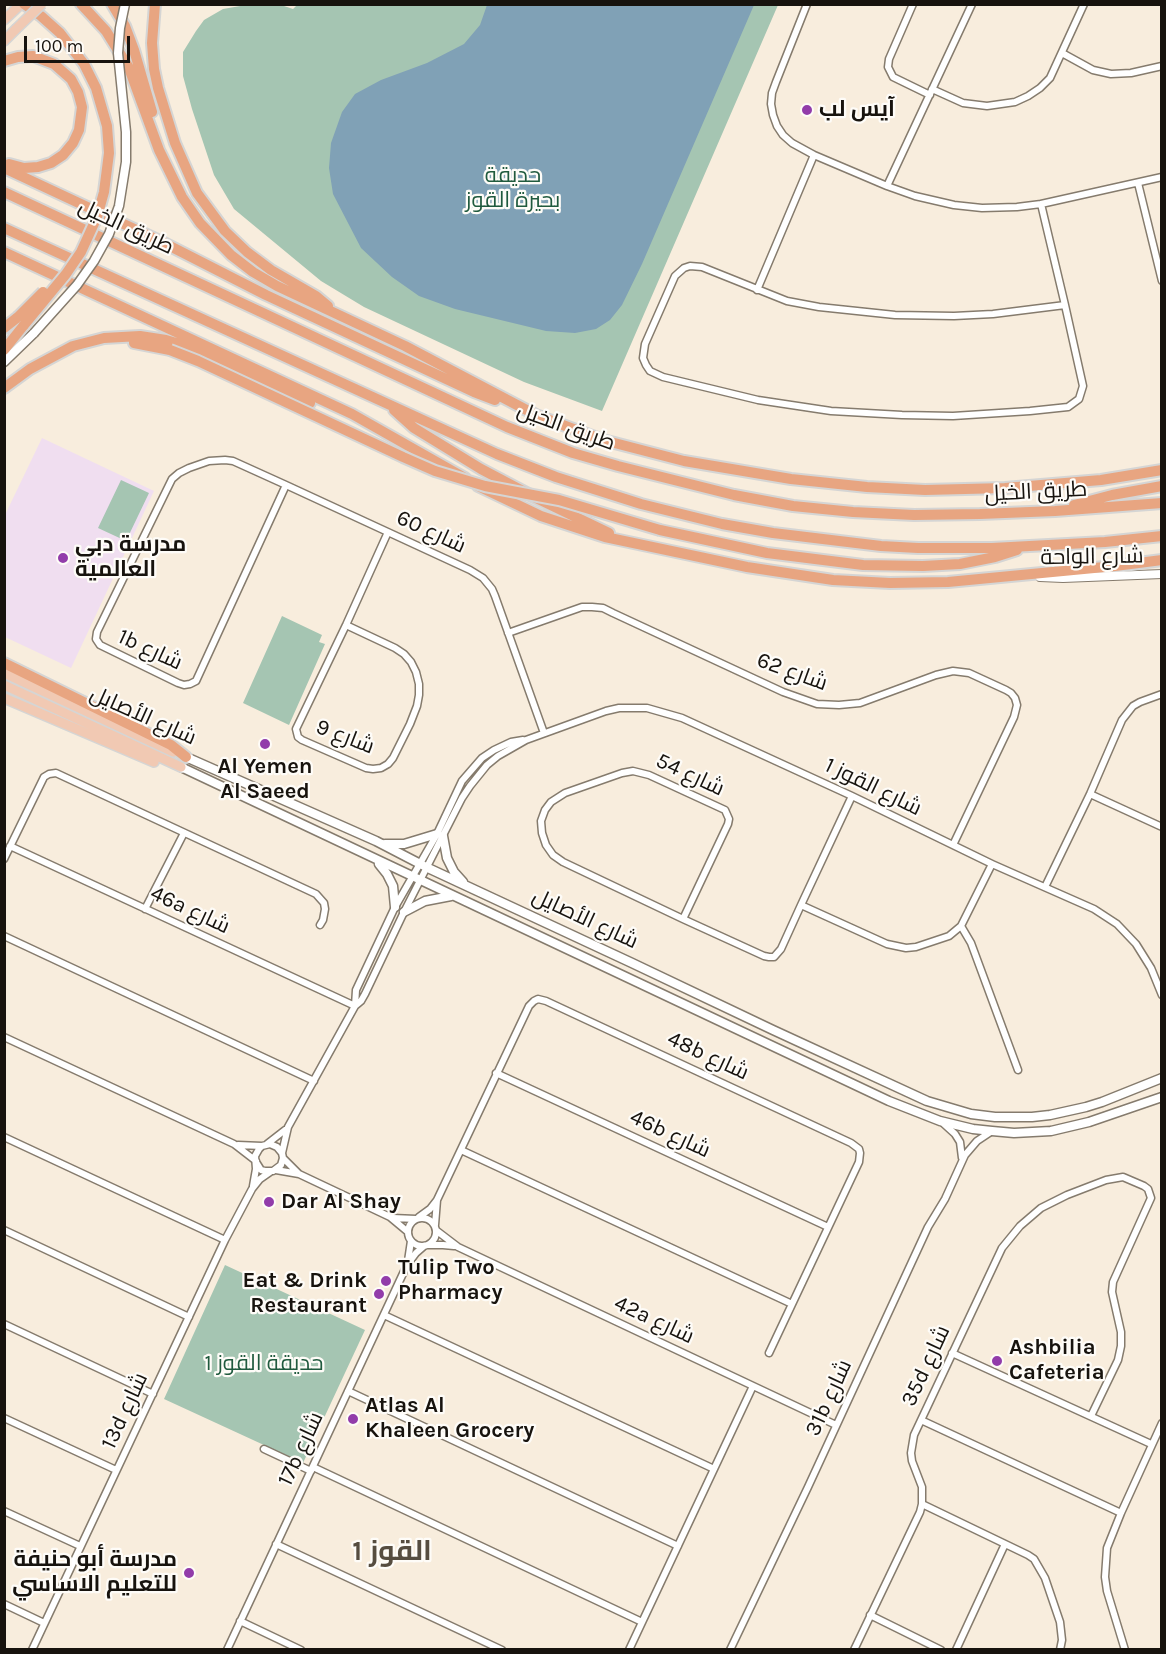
<!DOCTYPE html>
<meta charset="utf-8">
<style>
body{margin:0}
#map{position:relative;width:1166px;height:1654px;overflow:hidden;background:#f8eddd;font-family:Karla,sans-serif}
canvas{display:block}
.frame{position:absolute;inset:0;border:6px solid #17130e;pointer-events:none}
.scale{position:absolute;left:24px;top:36px;width:106px;height:27px;box-sizing:border-box;border:3px solid #17130e;border-top:0;padding-left:8px;font-size:18px;line-height:21px;white-space:nowrap;color:#17130e;-webkit-text-stroke:4px #fefcf8;paint-order:stroke}
</style>
<div id="map">
<canvas width="1166" height="1654"></canvas>
<div class="frame"></div>
<div class="scale">100 m</div>
</div>
<script>
const ctx = document.querySelector('canvas').getContext('2d');
ctx.lineJoin = 'round';
function fillPath(path, color) {
  ctx.fillStyle = color;
  ctx.fill(path, 'evenodd');
}
function poly(rows) {
  const path = new Path2D();
  for (const r of rows) {
    if (r.length === 3) {
      path.moveTo(r[0] + r[2], r[1]);
      path.arc(r[0], r[1], r[2], 0, 2 * Math.PI);
      continue;
    }
    path.moveTo(r[0], r[1]);
    for (let i = 2; i < r.length; i += 2) path.lineTo(r[i], r[i + 1]);
  }
  return path;
}
function stroke(path, color, width, dash) {
  ctx.strokeStyle = color;
  ctx.lineWidth = width;
  ctx.lineCap = dash ? 'butt' : 'round';
  ctx.setLineDash(dash || []);
  ctx.stroke(path);
}
function drawText(font, color, halo, rows, align = 'center') {
  ctx.font = font + ' Karla,Cairo,sans-serif';
  ctx.lineWidth = 4.5;
  ctx.setLineDash([]);
  ctx.textBaseline = 'middle';
  ctx.strokeStyle = halo;
  ctx.fillStyle = color;
  for (const [text, x, y, turn = 0] of rows) {
    ctx.save();
    ctx.translate(x, y);
    ctx.rotate((+turn || 0) * Math.PI / 180);
    ctx.textAlign = isNaN(turn) ? turn : align;
    if (halo) ctx.strokeText(text, 0, 0);
    ctx.fillText(text, 0, 0);
    ctx.restore();
  }
}
fillPath(poly([
 [42,438,154,491,71,668,5,637,4,517]
]), '#f0def0');
fillPath(poly([
 [298,4,778,5,602,411,524,382,364,307,321,281,234,209,214,175,192,109,183,76,183,52,196,31,204,20,223,9,246,5,281,5,293,9],
 [121,480,149,493,126,541,98,528],
 [282,616,322,635,319,642,325,644,289,725,243,703],
 [225,1265,365,1330,303,1463,164,1399]
]), '#a5c5b2');
fillPath(poly([
 [487,5,754,5,642,264,622,305,610,320,596,329,575,333,546,331,455,309,419,296,392,277,361,248,333,194,329,168,331,143,342,112,355,94,381,80,427,63,464,44,480,25]
]), '#80a1b6');
const minor = poly([
 [807,4,776,82,772,93,771,104,773,115,777,126,783,135,792,143,814,155,887,186,915,196,954,205,982,208,1017,207,1041,204,1162,177],
 [913,4,889,59,888,67,893,77,930,95],
 [1062,53,1093,70,1111,74,1131,73,1162,66],
 [932,89,963,103,987,106,1015,102,1028,96,1040,88,1050,78,1084,4],
 [1138,183,1162,281],
 [887,186,972,4],
 [1041,204,1065,305,1083,386,1079,399,1068,407,1030,411,953,416,902,415,831,411,758,400,663,377,650,371,646,365,643,358,645,344,675,276,684,268,690,266,702,267,787,301,819,307,895,315,954,316,993,314,1065,305],
 [757,290,814,155],
 [286,485,196,681,190,684,184,685,178,683,100,645,96,639,97,632,172,479,179,473,189,468,209,461,225,460,233,461,286,485,470,570,483,578,492,589,495,596,544,733],
 [346,625,395,648,404,654,411,662,416,672,419,684,419,695,417,706,410,724,393,758,388,764,381,768,373,769,366,768,302,740,298,737,296,729,346,625,388,532],
 [508,633,582,607,592,607,603,608,613,613,783,692,817,704,839,705,860,703,936,675,953,671,969,673,1006,690,1011,693,1015,698,1017,705,1014,717,953,845],
 [1090,794,1162,827],
 [10,846,355,1006],
 [4,859,44,777,49,774,56,773,316,894,324,903,325,909,323,920,320,925],
 [1045,887,1090,794,1122,720,1133,706,1140,702,1162,694],
 [801,905,887,944,906,948,916,947,949,936,961,926,992,864],
 [145,909,184,833],
 [683,919,728,824,729,819,725,810,649,775,633,771,622,773,565,793,551,802,545,810,541,821,542,833,546,845,553,855,563,862,683,919,764,956,769,957,774,957,781,949,801,905,852,796],
 [961,926,971,943,1018,1070],
 [4,936,314,1081],
 [355,1006,356,990,395,907,437,834,462,781,482,758,494,750,511,742,523,740],
 [4,1037,234,1144,256,1161],
 [496,1073,828,1227],
 [944,1124,955,1134,960,1142,962,1158],
 [4,1137,225,1240],
 [267,1144,285,1130],
 [238,1145,262,1146],
 [461,1150,792,1304],
 [282,1153,288,1127,355,1006,361,1001,365,994,404,912,462,798,470,786,487,765,498,756,526,740,606,711,619,708,647,708,682,718,852,796,992,864,1094,909,1117,924,1136,944,1151,968,1162,995],
 [283,1158,299,1174],
 [276,1170,299,1174,390,1217,408,1232],
 [253,1186,256,1169,255,1156,259,1149,262,1146,270,1144,277,1147,282,1153,283,1158,281,1165,273,1171,265,1171,261,1170,256,1162],
 [419,1217,430,1209,437,1200,529,1006,534,1001,538,999,546,1001,851,1143,859,1149,860,1153,859,1162,769,1353],
 [422,1232,14],
 [393,1218,416,1219],
 [435,1225,437,1200],
 [4,1230,189,1317],
 [437,1231,458,1247,836,1425],
 [429,1245,443,1245,454,1246],
 [408,1261,411,1241],
 [384,1315,714,1469],
 [4,1324,153,1394],
 [952,1353,1151,1444],
 [348,1391,678,1546],
 [4,1418,116,1470],
 [921,1420,1121,1513],
 [264,1449,311,1471],
 [313,1467,642,1622],
 [922,1504,1028,1555,1034,1559,1045,1578,1060,1622,1062,1640,1060,1650],
 [4,1511,80,1546],
 [276,1544,502,1650],
 [4,1604,44,1623],
 [870,1615,941,1650],
 [240,1621,301,1650],
 [32,1650,225,1240,252,1189,260,1179,270,1172],
 [227,1650,407,1265,416,1253,424,1246],
 [629,1650,753,1386],
 [730,1650,808,1487,928,1227,945,1199,965,1155,977,1141,992,1131],
 [854,1650,920,1512,922,1504,922,1487,912,1461,911,1453,914,1435,1002,1248,1020,1226,1041,1208,1067,1195,1106,1180,1123,1177,1144,1186,1148,1189,1151,1198,1113,1282,1112,1292,1121,1332,1121,1346,1118,1360,1091,1416],
 [956,1650,1005,1544],
 [1125,1650,1107,1591,1105,1577,1107,1548,1121,1513,1162,1423]
]);
const tertiary = poly([
 [1040,577,1063,578,1162,574]
]);
const secondary = poly([
 [4,362,34,333],
 [186,757,376,841,428,868,632,963,773,1030,927,1101,971,1114,995,1117,1032,1117,1050,1115,1086,1107,1102,1102,1162,1078],
 [181,767,889,1101,940,1121,973,1129,992,1131,1014,1133,1051,1131,1089,1122,1162,1097],
 [443,836,447,858,454,872,463,882],
 [385,844,404,844,437,834],
 [379,864,387,874,393,886,395,907],
 [404,912,425,901,451,896]
]);
const primary = poly([
 [4,20,21,4],
 [4,41,16,29],
 [4,673,173,752],
 [4,685,181,767],
 [4,698,154,762]
]);
const motorway = poly([
 [24,4,41,16,60,33,84,64],
 [81,4,106,31,129,68,159,150,182,197,200,223,231,255,253,272,277,286,405,346,536,415,603,440,684,461,791,479,867,487,925,490,1005,488,1101,480,1162,470],
 [112,4,125,26,134,50,152,112],
 [155,4,152,43,154,69,158,88,175,143,197,193,225,231,247,252,271,270,316,296,328,306],
 [4,61,18,57,33,56,54,64,71,79,78,92,82,107,79,130,73,143,63,155,51,163,38,167,24,168,9,164],
 [4,168,160,241,266,295,474,392,495,400],
 [4,192,507,427,573,453,618,466,734,495,793,506,853,512,914,515,980,514,1055,511,1162,503],
 [4,228,497,454,556,477,641,504,722,524,773,533,881,546,918,548,992,548,1105,542,1162,536],
 [4,252,352,414,465,478],
 [4,328,18,317],
 [134,343,170,350],
 [4,350,24,325],
 [4,388,30,369,73,346,104,338,140,336,166,340,193,348,310,403],
 [394,410,414,428,481,469,534,497,609,533],
 [478,486,541,516,605,537,747,567,833,580,890,583,948,582,1115,566,1162,560],
 [1074,505,1112,495,1162,486],
 [660,530,767,553,863,565,923,566,960,564,995,557,1017,550],
 [4,663,171,745,186,757]
]);
stroke(minor, '#857b6d', 9);
stroke(tertiary, '#857b6d', 10);
stroke(secondary, '#857b6d', 11);
stroke(primary, '#d5d5d4', 12);
stroke(motorway, '#d5d5d4', 14);
stroke(minor, '#fff', 6);
stroke(tertiary, '#fff', 8);
stroke(secondary, '#fff', 8);
stroke(primary, '#f1c9b3', 9);
stroke(motorway, '#e8a581', 10);
const secondaryBridge = poly([
 [34,333,77,285,94,261,109,234,119,206,126,162,126,132,118,53,120,28,125,4]
]);
const primaryBridge = poly([
 [16,29,42,4]
]);
const motorwayBridge = poly([
 [18,317,43,292],
 [24,325,66,274,81,252,97,217,104,192,109,153,107,126,96,88,84,64],
 [170,350,198,361,403,457,435,471,485,486,559,500,660,530]
]);
stroke(secondaryBridge, '#857b6d', 11, []);
stroke(primaryBridge, '#d5d5d4', 12, []);
stroke(motorwayBridge, '#d5d5d4', 14, []);
stroke(secondaryBridge, '#fff', 8);
stroke(primaryBridge, '#f1c9b3', 9);
stroke(motorwayBridge, '#e8a581', 10);
for (const [x, y, r, color] of [
 [807,110,6,"#923caa"],
 [63,558,6,"#923caa"],
 [265,744,6,"#923caa"],
 [269,1202,6,"#923caa"],
 [386,1281,6,"#923caa"],
 [379,1294,6,"#923caa"],
 [997,1361,6,"#923caa"],
 [353,1419,6,"#923caa"],
 [189,1573,6,"#923caa"]
]) {
  const dot = new Path2D();
  dot.arc(x, y, r, 0, 2 * Math.PI);
  ctx.fillStyle = color;
  ctx.fill(dot);
  stroke(dot, '#fefcf8', 2);
}
drawText('bold 22px', '#17130e', '#fefcf8', [
 ["آيس لب",819,110],
 ["مدرسة دبي",75,545],
 ["العالمية",75,570],
 ["Al Yemen",265,767,"center"],
 ["Al Saeed",265,792,"center"],
 ["Dar Al Shay",281,1202],
 ["Tulip Two",398,1268],
 ["Pharmacy",398,1293],
 ["Eat & Drink",367,1281,"right"],
 ["Restaurant",367,1306,"right"],
 ["Ashbilia",1009,1348],
 ["Cafeteria",1009,1373],
 ["Atlas Al",365,1406],
 ["Khaleen Grocery",365,1431],
 ["مدرسة أبو حنيفة",177,1560,"right"],
 ["للتعليم الاساسي",177,1585,"right"]
], 'left');
drawText('22px', '#205a3e', '#fefcf8', [
 ["حديقة",513,176],
 ["بحيرة القوز",513,201],
 ["حديقة القوز 1",264,1364]
]);
drawText('22px', '#17130e', '#fefcf8', [
 ["طريق الخيل",126,227,25],
 ["طريق الخيل",566,427,20],
 ["طريق الخيل",1036,492,-3],
 ["شارع 60",431,532,25],
 ["شارع الواحة",1092,557,-1],
 ["1b شارع",150,650,25],
 ["شارع 62",792,672,20],
 ["شارع الأصايل",143,716,24],
 ["شارع 9",345,737,21],
 ["شارع 54",690,775,25],
 ["شارع القوز 1",873,787,26],
 ["46a شارع",190,910,25],
 ["شارع الأصايل",585,919,25],
 ["48b شارع",708,1056,25],
 ["46b شارع",670,1134,25],
 ["42a شارع",654,1320,25],
 ["35d شارع",926,1366,-65],
 ["31b شارع",829,1398,-65],
 ["13d شارع",125,1411,-65],
 ["17b شارع",301,1449,-65]
]);
drawText('bold 28px', '#564d40', '#fefcf8', [
 ["القوز 1",392,1552]
]);
</script>
